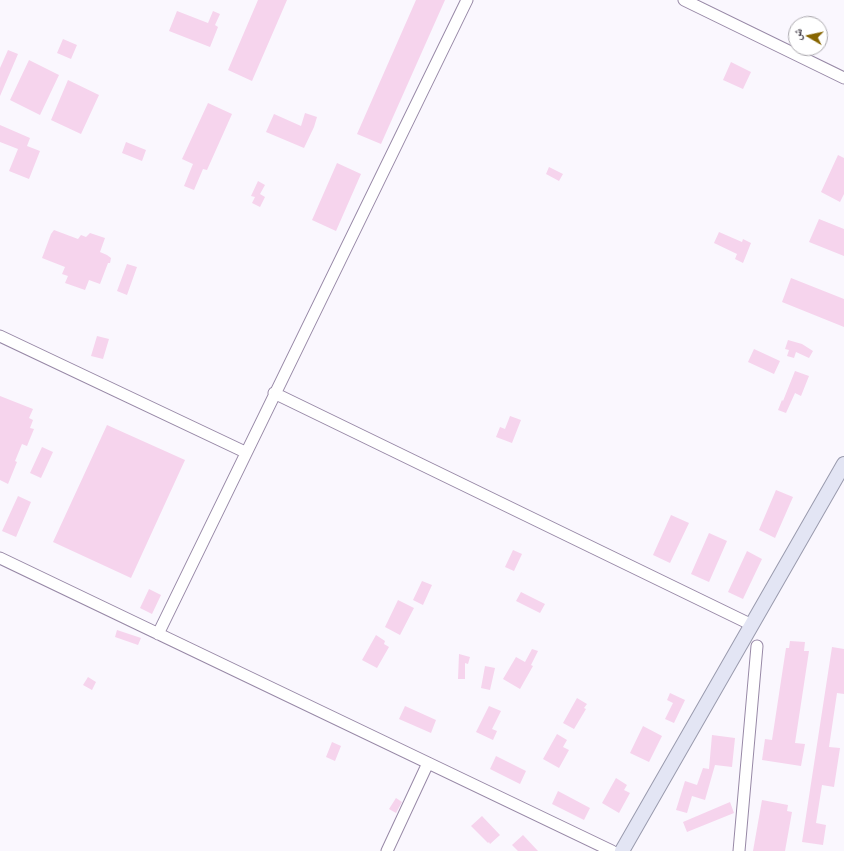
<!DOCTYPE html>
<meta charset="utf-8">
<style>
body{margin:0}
#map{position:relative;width:844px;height:851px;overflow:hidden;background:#faf7fe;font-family:Manrope,"Noto Naskh Arabic",sans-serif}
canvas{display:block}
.north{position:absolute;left:788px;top:16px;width:40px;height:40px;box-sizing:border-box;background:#fff;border:1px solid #adabb0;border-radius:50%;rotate:279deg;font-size:11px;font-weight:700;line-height:16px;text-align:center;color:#332d39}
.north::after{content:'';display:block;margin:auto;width:14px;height:18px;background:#876500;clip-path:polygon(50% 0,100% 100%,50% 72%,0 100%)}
</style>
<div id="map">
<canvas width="844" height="851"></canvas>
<div class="north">ش</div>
</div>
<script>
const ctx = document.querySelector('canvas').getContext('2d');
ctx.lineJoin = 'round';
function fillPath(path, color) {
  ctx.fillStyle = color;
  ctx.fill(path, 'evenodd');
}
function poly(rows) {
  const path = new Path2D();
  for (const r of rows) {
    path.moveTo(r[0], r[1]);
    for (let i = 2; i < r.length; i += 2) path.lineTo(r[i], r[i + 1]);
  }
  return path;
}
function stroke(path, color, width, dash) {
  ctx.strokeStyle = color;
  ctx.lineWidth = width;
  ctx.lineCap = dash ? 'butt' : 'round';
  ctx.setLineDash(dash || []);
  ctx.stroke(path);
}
fillPath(poly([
 [258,0,287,0,252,81,228,70],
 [416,0,445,0,381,144,357,134],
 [177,11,208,23,213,11,220,14,215,25,218,27,210,47,169,31],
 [63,39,77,45,71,59,57,53],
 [8,50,18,54,0,96,0,68],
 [29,60,59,75,40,115,10,100],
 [731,62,751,72,743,89,723,80],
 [68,80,99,95,81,134,51,120],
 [208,103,232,114,207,170,203,169,194,190,184,186,193,164,182,159],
 [305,113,317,117,314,127,304,148,266,132,274,114,301,126],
 [0,125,30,138,27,146,40,151,29,179,9,171,18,149,0,142],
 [126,142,146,150,142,161,122,153],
 [838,155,844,158,844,194,840,202,821,192],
 [337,163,361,174,336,231,312,220],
 [549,167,563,174,559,181,546,174],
 [258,181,265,185,260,194,265,197,260,207,252,203,255,197,251,196],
 [819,219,844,229,844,256,809,242],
 [54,230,78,239,81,235,86,237,90,233,105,238,100,252,107,255,111,258,110,263,108,263,100,284,89,280,85,290,65,283,68,276,62,274,65,267,42,258,51,234],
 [719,232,742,242,743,239,751,243,743,263,735,259,737,254,714,243],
 [127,264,137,267,127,295,117,291],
 [791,278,844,299,844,327,782,302],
 [97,336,109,339,103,359,91,356],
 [788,340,802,344,813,351,809,358,796,352,794,358,787,356,789,350,785,349],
 [754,349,780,361,774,374,748,362],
 [795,371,809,376,801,396,795,393,786,413,778,410,782,400,783,401],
 [0,396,33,409,29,418,33,420,30,428,34,429,27,446,22,444,15,461,17,462,8,484,0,480],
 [510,416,521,420,512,443,496,437,500,427,505,429],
 [107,425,185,460,131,578,53,542],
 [42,447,53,452,41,478,30,473],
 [776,490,793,497,775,538,759,530],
 [18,496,31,502,16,537,2,531],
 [671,515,689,523,670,563,653,555],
 [709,533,727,541,709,582,691,574],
 [513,550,522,554,514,571,505,567],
 [747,551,762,559,743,599,728,592],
 [422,581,432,585,423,605,413,600],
 [149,589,161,595,152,614,140,608],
 [521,592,545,604,540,613,516,601],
 [398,600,414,608,400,635,385,627],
 [117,630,141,638,138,645,115,637],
 [376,635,385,641,384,644,389,647,377,668,362,660],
 [790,641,805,642,804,651,809,651,795,743,805,744,801,766,762,760,765,739,772,740,786,648,789,648],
 [832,647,844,649,844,694,837,693,829,747,840,748,834,787,822,785,816,823,826,825,823,845,802,842],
 [532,649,538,651,531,665,533,666,520,689,503,679,516,657,525,662],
 [459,654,470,657,468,664,465,663,465,679,458,679],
 [485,666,495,668,490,690,481,688],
 [88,677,96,682,92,690,83,685],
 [670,693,685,700,674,723,665,719,673,703,667,700],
 [577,698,587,704,584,708,586,709,574,729,563,723],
 [405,706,436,720,431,733,399,719],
 [489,706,501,711,492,729,497,731,493,740,476,732],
 [643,726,662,736,649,762,630,753],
 [557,734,567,740,563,747,569,750,559,768,543,759],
 [712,735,735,738,732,767,715,765,705,800,692,796,687,813,676,810,685,781,697,785,703,768,709,769],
 [332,742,341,746,335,761,326,757],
 [496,756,526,771,520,784,490,769],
 [616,778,627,785,624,790,630,793,619,813,602,803],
 [558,791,590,808,584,820,552,804],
 [396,798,402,802,396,813,389,809],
 [762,800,788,805,787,811,792,812,785,851,753,851],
 [730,802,734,813,687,832,683,822],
 [482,816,500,835,490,844,489,842,488,843,471,826],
 [523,835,538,851,518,851,512,845]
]), '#f6d4ed');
const minor = poly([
 [684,0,844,78],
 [0,336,245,452],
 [274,393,752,625],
 [0,558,612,851],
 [158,634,467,0],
 [387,851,428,763],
 [739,851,757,646]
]);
const major = poly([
 [622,851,844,464]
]);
stroke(minor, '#9788a6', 13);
stroke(major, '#999aad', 16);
stroke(minor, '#fff', 11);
stroke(major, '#e3e5f4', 14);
</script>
